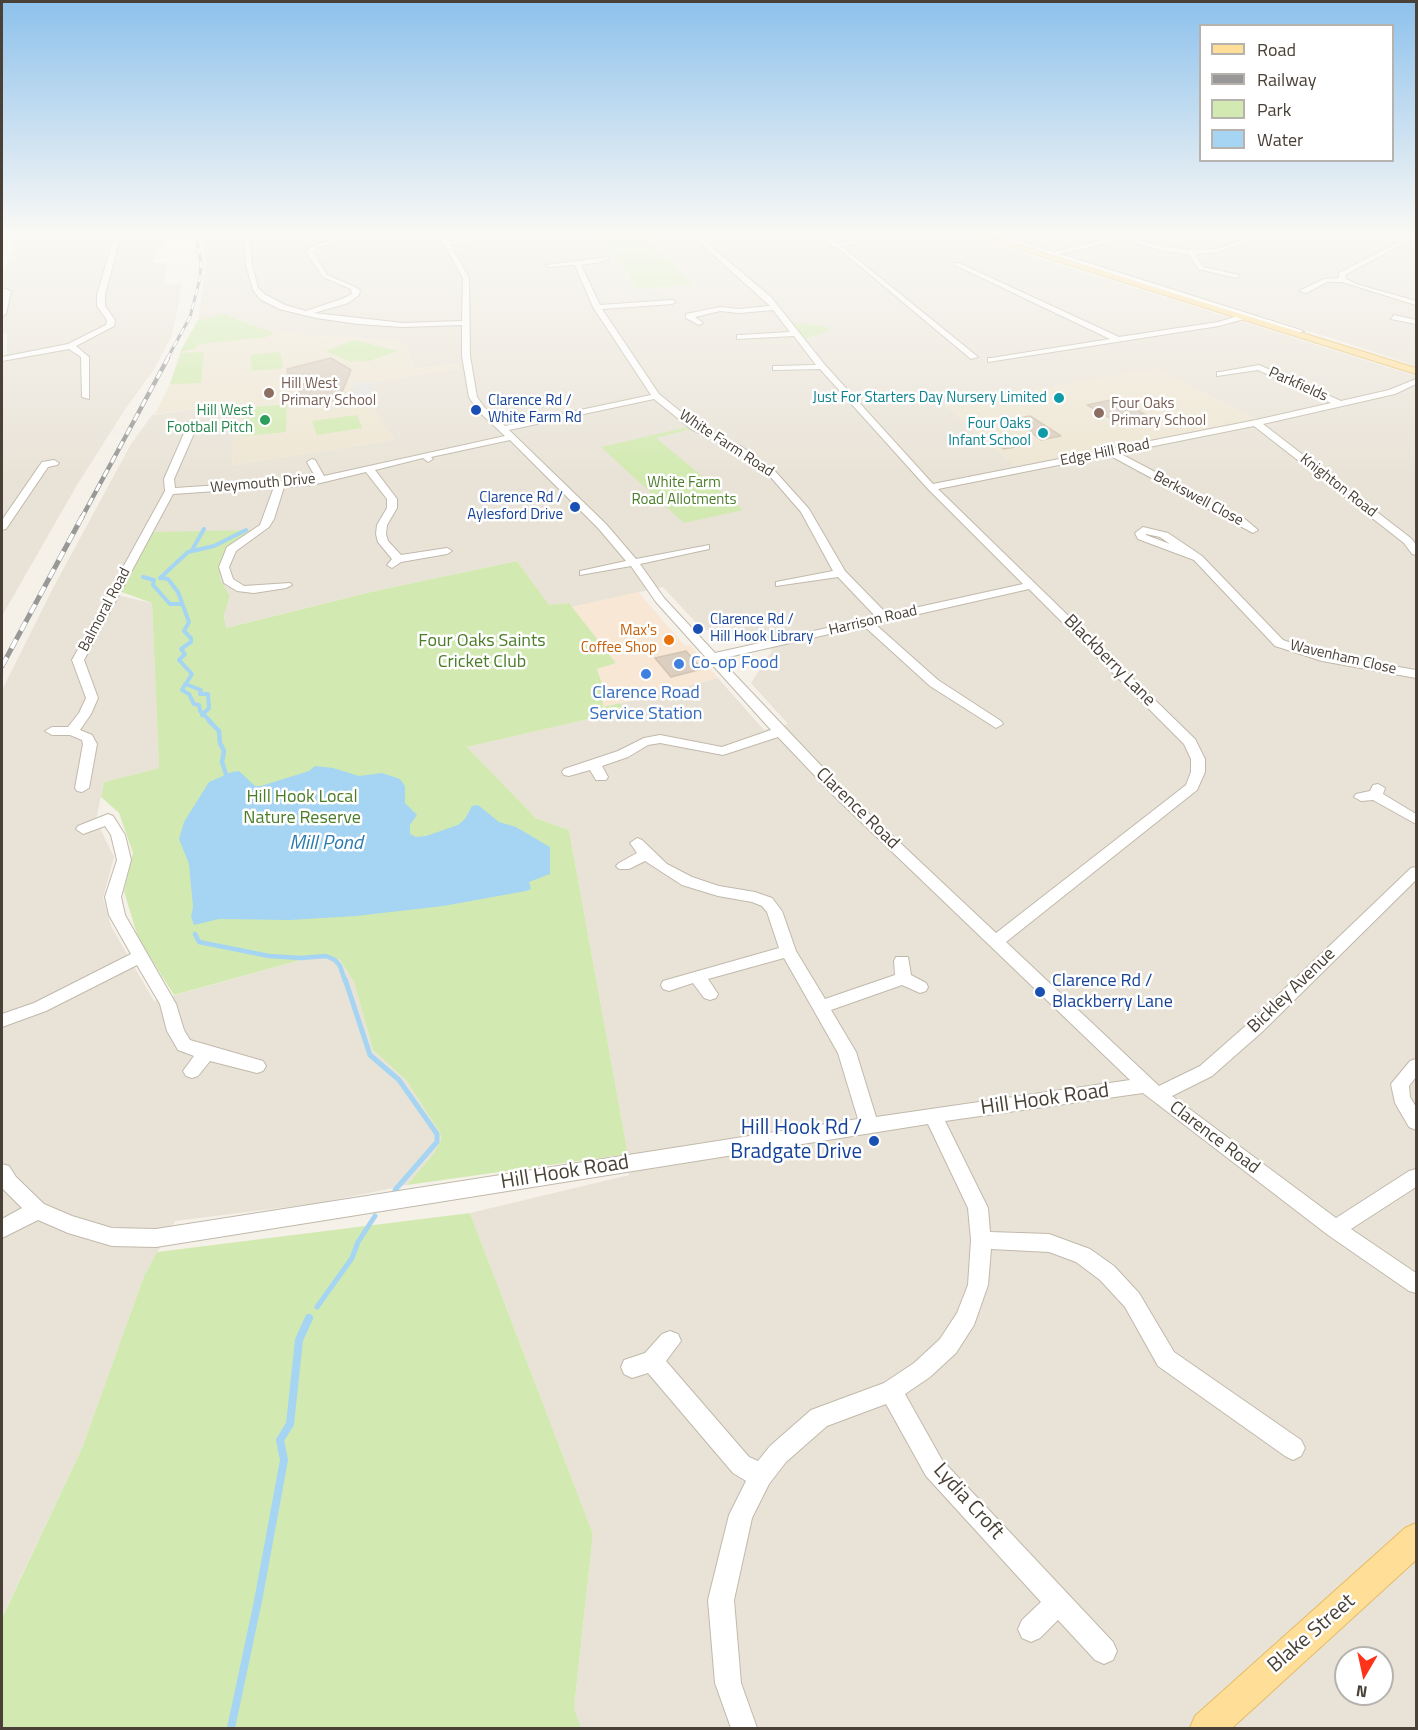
<!DOCTYPE html>
<style>
body{margin:0}
#map{position:relative;width:1418px;height:1730px;overflow:hidden;background:#f5f1e9;font-family:"Titillium Web",sans-serif}
canvas{display:block}
.frame{position:absolute;inset:0;border:3px solid #494137;pointer-events:none}
.legend{position:absolute;left:1199px;top:24px;width:195px;height:138px;box-sizing:border-box;background:#fff;border:2px solid #b6b3af;margin:0;padding:8px 10px;list-style:none;font-size:18px;color:#494137}
.legend li{display:flex;align-items:center;gap:12px;height:30px}
.legend b{width:30px;border:2px solid #b6b3af}
.north{position:absolute;left:1334px;top:1646px;width:60px;height:60px;box-sizing:border-box;background:#fff;border:2px solid #b6b3af;border-radius:50%;rotate:189deg;font-size:16px;font-weight:700;line-height:24px;text-align:center;color:#494137}
.north::after{content:'';display:block;margin:auto;width:21px;height:27px;background:#fe3317;clip-path:polygon(50% 0,100% 100%,50% 72%,0 100%)}
</style>
<div id="map">
<canvas width="1418" height="1730"></canvas>
<div class="frame"></div>
<ul class="legend">
<li><b style="height:8px;background:#ffdf98"></b>Road</li>
<li><b style="height:8px;background:#989898"></b>Railway</li>
<li><b style="height:16px;background:#d2eab1"></b>Park</li>
<li><b style="height:16px;background:#a5d5f2"></b>Water</li>
</ul>
<div class="north">N</div>
</div>
<script>
const ctx = document.querySelector('canvas').getContext('2d');
ctx.lineJoin = 'round';
function fillPath(path, color) {
  ctx.fillStyle = color;
  ctx.fill(path, 'evenodd');
}
function poly(rows) {
  const path = new Path2D();
  for (const r of rows) {
    path.moveTo(r[0], r[1]);
    for (let i = 2; i < r.length; i += 2) path.lineTo(r[i], r[i + 1]);
  }
  return path;
}
function stroke(path, color, width, dash) {
  ctx.strokeStyle = color;
  ctx.lineWidth = width;
  ctx.lineCap = dash ? 'butt' : 'round';
  ctx.setLineDash(dash || []);
  ctx.stroke(path);
}
function drawText(font, color, halo, rows, align = 'center') {
  ctx.font = font + ' "Titillium Web",sans-serif';
  ctx.lineWidth = 5;
  ctx.setLineDash([]);
  ctx.textBaseline = 'middle';
  ctx.strokeStyle = halo;
  ctx.fillStyle = color;
  for (const [text, x, y, turn = 0] of rows) {
    ctx.save();
    ctx.translate(x, y);
    ctx.rotate((+turn || 0) * Math.PI / 180);
    ctx.textAlign = isNaN(turn) ? turn : align;
    if (halo) ctx.strokeText(text, 0, 0);
    ctx.fillText(text, 0, 0);
    ctx.restore();
  }
}
fillPath(poly([
 [15,234,167,234,152,263,168,263,164,285,182,284,172,336,153,371,126,408,77,485,2,616,2,362,7,361,7,333,2,333,2,317,5,316,12,290,2,288,2,280],
 [203,234,963,234,1416,376,1416,1728,580,1728,574,1708,593,1534,470,1213,629,1175,628,1154,569,830,536,818,467,747,622,711,620,703,718,678,764,730,788,724,751,683,772,651,763,641,702,629,663,587,572,607,569,603,549,606,517,561,375,591,226,628,224,613,230,596,220,580,225,550,253,531,141,533,108,593,152,603,159,768,104,782,96,820,114,857,103,898,111,926,154,1001,323,954,340,960,354,982,373,1050,406,1080,440,1133,441,1140,434,1153,407,1185,320,1203,175,1221,144,1276,82,1448,2,1617,2,690,52,590,131,444,152,415,235,403,232,465,394,440,374,410,373,382,459,368,458,364,414,369,408,349,396,341,274,333,225,314,198,320,206,265],
 [641,234,666,287,667,288,637,290,609,248],
 [1346,1658,1382,1658,1382,1694,1346,1694],
 [994,234,1416,234,1416,366,1291,325]
]), '#e9e3d7');
fillPath(poly([
 [638,592,685,646,690,645,718,678,603,707,602,684,597,668,616,663,572,607]
]), '#f7e7d4');
fillPath(poly([
 [225,314,274,333,396,341,408,349,414,369,459,364,459,368,373,382,374,410,395,440,232,465,235,403,155,414,170,384,180,352,198,320],
 [1158,368,1259,421,1015,466,944,405]
]), '#eee6d3');
fillPath(poly([
 [642,234,643,236,694,284,637,290,627,273,600,237],
 [224,314,274,333,266,337,200,344,194,349,180,352,198,320],
 [788,322,828,327,830,331,801,340],
 [354,340,398,351,366,362,356,360,351,362,326,351],
 [204,352,201,383,170,384,181,353],
 [280,352,283,368,252,371,250,355],
 [287,404,286,432,243,436,245,408],
 [357,415,362,428,317,435,312,421],
 [688,427,691,429,656,438,743,510,684,523,601,447],
 [255,530,225,550,220,579,230,596,224,615,226,628,375,591,517,561,549,605,569,603,616,663,597,669,602,684,603,707,620,703,623,711,467,747,536,818,569,830,628,1154,407,1185,434,1153,441,1140,440,1133,406,1080,373,1050,354,982,340,960,323,954,174,995,138,938,124,891,133,853,119,813,101,797,104,782,159,768,152,603,119,591,151,532],
 [470,1213,593,1534,574,1708,581,1728,2,1728,2,1618,82,1448,144,1276,157,1252]
]), '#d2eab1');
fillPath(poly([
 [373,382,374,404,338,404,339,402,348,400,355,383]
]), '#e6e4e1');
fillPath(poly([
 [315,766,333,768,359,776,382,773,400,779,405,786,405,803,417,815,410,825,410,834,416,837,426,836,458,825,465,819,472,806,478,805,499,822,516,827,550,847,550,874,529,882,531,889,526,891,443,906,356,916,290,920,219,919,194,925,191,917,193,907,189,864,179,839,184,822,209,782,232,772,239,771,255,786,261,786,309,771]
]), '#a5d5f2');
stroke(poly([
 [192,550,204,529],
 [143,577,154,580,153,585,170,604,182,604],
 [185,684,201,690,200,694,208,694,209,708,202,715],
 [211,722,200,711,199,705,194,704,189,694,182,690,192,674,179,660,185,654,181,649,191,642,191,638,184,631,189,622,178,592,168,579,160,578,188,552,214,546,246,530]
]), '#a5d5f2', 4);
stroke(poly([
 [209,721,219,731,220,743,224,751,222,762,226,774],
 [195,934,199,942,269,956,301,958,326,956,335,960,340,966,345,981]
]), '#a5d5f2', 4.5);
stroke(poly([
 [345,979,370,1055,399,1080,437,1134,437,1142,395,1190],
 [317,1307,352,1258,358,1242,375,1216]
]), '#a5d5f2', 5);
stroke(poly([
 [231,1728,258,1601,284,1460,280,1440,290,1424,299,1340,309,1318]
]), '#a5d5f2', 8);
const building = poly([
 [331,358,351,370,340,397,335,397,333,401,294,401,309,374,288,374,287,369,331,358],
 [1111,400,1123,407,1130,406,1148,416,1117,422,1087,405,1111,400],
 [1030,416,1061,436,1041,440,1013,419,1030,416],
 [1004,435,1021,446,1004,449,987,438,1004,435],
 [686,651,702,669,671,677,655,658,686,651]
]);
fillPath(building, '#dacfc1');
stroke(building, '#d2c4b1', 1.5);
const minor = poly([
 [68,234,108,234,2,239,4,236,68,234],
 [115,234,121,234,105,295,105,306,115,320,114,326,76,346,89,357,89,399,82,397,81,357,69,349,2,361,2,357,68,344,106,325,107,320,97,306,97,295,115,234],
 [265,234,275,234,250,240,252,265,258,288,266,295,285,305,306,311,342,299,352,294,351,289,323,277,306,252,315,245,338,239,340,234,346,234,347,237,342,241,319,247,313,252,327,275,355,287,360,290,359,295,348,303,314,313,403,323,462,321,463,278,438,234,444,234,448,241,526,234,523,236,450,244,469,278,470,356,477,397,484,407,505,426,651,395,593,307,575,265,549,267,546,265,608,257,608,259,601,262,581,265,600,305,672,300,676,302,672,304,602,309,659,394,697,425,742,447,774,470,809,509,845,571,887,614,1023,584,928,489,820,369,773,370,773,366,776,366,816,365,794,336,737,339,737,335,740,335,790,332,773,310,739,313,720,311,695,317,703,323,699,325,686,318,686,314,720,307,739,309,770,306,690,234,696,234,771,297,825,365,933,484,1256,420,1331,403,1258,370,1217,376,1217,372,1220,372,1259,365,1341,401,1389,390,1416,379,1416,384,1395,394,1263,424,1412,539,1416,545,1416,555,1412,554,1404,543,1254,426,1119,453,1245,519,1258,530,1253,533,1109,455,938,489,1195,739,1205,759,1205,772,1197,790,1006,942,1159,1086,1200,1066,1250,1022,1411,868,1416,867,1416,880,1262,1032,1212,1076,1172,1096,1336,1218,1409,1171,1416,1169,1416,1187,1351,1229,1416,1273,1416,1293,1409,1291,1328,1235,1143,1093,945,1121,988,1208,990,1232,1049,1234,1090,1249,1114,1266,1139,1293,1174,1352,1301,1440,1305,1448,1301,1456,1293,1460,1285,1456,1158,1366,1125,1307,1100,1280,1076,1262,1049,1252,991,1249,988,1285,974,1325,956,1353,930,1377,905,1394,942,1460,1113,1642,1117,1651,1113,1660,1104,1664,1095,1660,1058,1620,1040,1638,1031,1642,1022,1638,1018,1629,1022,1620,1041,1602,926,1476,886,1404,827,1426,786,1462,769,1484,752,1518,734,1600,741,1683,757,1728,731,1728,715,1683,708,1600,729,1515,746,1481,733,1473,648,1373,632,1378,624,1374,621,1367,624,1360,645,1353,662,1334,670,1331,678,1334,681,1341,666,1361,749,1457,758,1461,770,1446,811,1410,884,1383,914,1363,940,1339,957,1313,968,1285,971,1240,968,1208,928,1124,156,1247,112,1246,68,1233,38,1220,2,1238,2,1219,22,1208,2,1188,2,1164,9,1166,16,1177,44,1204,72,1216,112,1228,156,1229,858,1119,838,1053,784,958,708,979,718,994,716,998,710,1000,704,998,693,983,669,991,663,989,661,985,663,981,779,948,767,912,762,906,752,902,718,896,682,885,645,861,629,869,619,869,616,866,619,863,637,853,630,843,637,838,642,840,667,864,692,877,719,886,755,892,772,898,782,911,796,951,825,999,895,975,894,961,896,957,908,957,911,975,926,983,928,987,926,991,920,993,902,985,831,1010,856,1052,876,1117,1130,1080,836,798,778,737,723,755,660,743,648,745,628,757,602,766,608,777,606,780,596,780,590,770,569,776,564,775,562,772,564,769,618,751,644,738,660,735,722,747,771,730,656,602,631,566,580,575,580,571,626,561,598,528,510,440,431,457,433,459,428,462,423,458,375,470,397,499,397,508,387,525,386,534,388,541,401,555,447,548,452,551,447,554,401,562,392,568,387,565,392,559,378,542,376,534,377,525,387,508,387,499,366,472,312,485,284,487,274,519,269,527,236,551,229,567,233,579,244,586,290,583,292,585,286,588,254,593,237,591,224,583,219,567,227,547,260,525,274,487,173,494,84,660,98,698,91,714,80,730,92,735,97,744,89,788,82,792,77,791,75,788,83,744,82,740,70,735,52,735,45,731,52,727,68,727,79,713,86,698,72,660,165,491,164,479,185,431,187,422,193,422,195,431,174,479,175,488,312,479,316,478,307,462,312,459,315,460,324,476,505,436,478,411,469,397,462,356,462,325,403,327,358,324,316,318,279,309,260,299,253,290,246,265,244,239,265,234],
 [654,399,691,429,736,451,768,474,801,512,833,571,776,582,776,586,838,577,876,617,715,653,664,598,640,564,709,549,709,545,636,559,606,524,509,430,654,399],
 [1029,589,1184,744,1191,759,1191,772,1186,785,996,933,846,792,720,659,864,626,930,686,996,728,1003,724,1001,721,938,680,875,624,1029,589],
 [578,234,584,234,587,239,593,241,583,242,578,234],
 [784,234,819,234,838,243,897,234,841,246,978,357,971,359,837,247,831,247,831,245,816,237,786,237,784,234],
 [987,234,995,234,1054,252,1115,237,1109,234,1117,234,1165,247,1191,250,1216,249,1257,234,1265,234,1219,252,1195,254,1203,267,1239,275,1237,278,1198,269,1189,254,1164,251,1122,239,1060,254,1304,331,1292,335,1293,331,1244,316,1244,319,1219,326,988,362,988,358,991,358,1110,339,955,265,955,263,959,263,1119,337,1218,322,1241,315,987,234],
 [1414,234,1416,234,1416,237,1345,275,1346,279,1356,284,1416,301,1416,305,1342,282,1327,282,1306,293,1299,291,1324,279,1339,278,1339,273,1414,234],
 [2,288,11,291,6,314,2,316,2,288],
 [1394,315,1416,320,1416,324,1391,319,1394,315],
 [54,460,59,463,57,465,48,467,6,529,2,530,2,520,42,462,54,460],
 [1143,527,1168,533,1202,556,1283,640,1323,654,1416,670,1416,678,1322,661,1275,646,1194,560,1138,539,1135,533,1143,527],
 [1146,534,1160,537,1170,544,1146,535,1146,534],
 [1378,784,1385,788,1383,794,1416,814,1416,824,1373,800,1361,801,1354,797,1356,794,1370,791,1373,785,1378,784],
 [108,814,113,816,125,835,131,860,121,897,125,915,176,1004,184,1030,190,1040,263,1061,266,1066,263,1071,257,1073,210,1061,198,1076,192,1078,186,1076,183,1071,194,1056,178,1050,167,1031,160,1004,137,965,46,1011,2,1027,2,1014,34,1003,131,954,109,915,105,897,117,860,111,835,105,826,83,834,76,829,78,826,108,814],
 [1416,1059,1416,1077,1409,1086,1410,1097,1416,1107,1416,1130,1409,1127,1395,1103,1391,1084,1410,1061,1416,1059]
]);
const major = poly([
 [2,234,9,234,6,247,2,250,2,234],
 [971,234,982,234,1416,368,1416,374,971,234],
 [1416,1523,1416,1560,1232,1728,1190,1728,1195,1716,1405,1528,1416,1523]
]);
stroke(minor, '#c1b9ab', 2);
stroke(major, '#e6bc66', 2);
fillPath(minor, '#fff');
fillPath(major, '#ffdf98');
const railFar2 = poly([
 [167,359,190,317,200,278,201,263,196,234]
]);
const railFar1 = poly([
 [81,519,168,358]
]);
const rail = poly([
 [2,666,82,517]
]);
stroke(railFar2, '#989898', 3);
stroke(railFar1, '#989898', 4.5);
stroke(rail, '#989898', 5);
stroke(railFar2, '#fff', 2, [7]);
stroke(railFar1, '#fff', 3, [8]);
stroke(rail, '#fff', 4, [10]);
const sky = ctx.createLinearGradient(0, 0, 0, 476);
sky.addColorStop(0, '#8dc1ec');
sky.addColorStop(0.49, '#faf9f5');
sky.addColorStop(1, '#faf9f500');
ctx.fillStyle = sky;
ctx.fillRect(0, 0, 1418, 476);
for (const [x, y, r, color] of [
 [269,393,6,"#8d6e63"],
 [1059,398,6,"#0f9aa8"],
 [476,410,6,"#1a4fb4"],
 [1099,413,6,"#8d6e63"],
 [265,420,6,"#2e9e5b"],
 [1043,433,6,"#0f9aa8"],
 [575,507,6,"#1a4fb4"],
 [698,629,6,"#1a4fb4"],
 [669,640,6,"#e8710a"],
 [679,664,6,"#3f7fe0"],
 [646,674,6,"#3f7fe0"],
 [1040,992,6,"#1a4fb4"],
 [874,1141,6,"#1a4fb4"]
]) {
  const dot = new Path2D();
  dot.arc(x, y, r, 0, 2 * Math.PI);
  ctx.fillStyle = color;
  ctx.fill(dot);
  stroke(dot, '#fff', 2);
}
drawText('15px', '#785e54', '#fff', [
 ["Hill West",281,384],
 ["Primary School",281,401],
 ["Four Oaks",1111,404],
 ["Primary School",1111,421]
], 'left');
drawText('15px', '#494137', '#fff', [
 ["Parkfields",1298,385,24],
 ["White Farm Road",726,444,33],
 ["Edge Hill Road",1105,453,-11],
 ["Weymouth Drive",263,484,-5],
 ["Knighton Road",1338,486,38],
 ["Berkswell Close",1198,499,28],
 ["Balmoral Road",105,610,-62],
 ["Harrison Road",873,621,-13],
 ["Wavenham Close",1343,658,13]
]);
drawText('15px', '#0d838f', '#fff', [
 ["Just For Starters Day Nursery Limited",1047,398],
 ["Four Oaks",1031,424],
 ["Infant School",1031,441]
], 'right');
drawText('15px', '#164399', '#fff', [
 ["Clarence Rd /",488,401],
 ["White Farm Rd",488,418],
 ["Clarence Rd /",563,498,"right"],
 ["Aylesford Drive",563,515,"right"],
 ["Clarence Rd /",710,620],
 ["Hill Hook Library",710,637]
], 'left');
drawText('15px', '#27864d', '#fff', [
 ["Hill West",253,411],
 ["Football Pitch",253,428]
], 'right');
drawText('15px', '#4b7d28', '#fff', [
 ["White Farm",684,483],
 ["Road Allotments",684,500]
]);
drawText('15px', '#c56008', '#fff', [
 ["Max's",657,631],
 ["Coffee Shop",657,648]
], 'right');
drawText('18px', '#4b7d28', '#fff', [
 ["Four Oaks Saints",482,642],
 ["Cricket Club",482,663],
 ["Hill Hook Local",302,798],
 ["Nature Reserve",302,819]
]);
drawText('18px', '#494137', '#fff', [
 ["Blackberry Lane",1109,661,45],
 ["Clarence Road",857,809,44],
 ["Bickley Avenue",1292,991,-44],
 ["Clarence Road",1214,1138,37]
]);
drawText('18px', '#366cbe', '#fff', [
 ["Co-op Food",691,664],
 ["Clarence Road",646,694,"center"],
 ["Service Station",646,715,"center"]
], 'left');
drawText('18px', '#164399', '#fff', [
 ["Clarence Rd /",1052,982],
 ["Blackberry Lane",1052,1003]
], 'left');
drawText('italic 20px', '#2c7bb0', '#fff', [
 ["Mill Pond",326,844]
]);
drawText('21px', '#494137', '#fff', [
 ["Hill Hook Road",1045,1100,-8],
 ["Hill Hook Road",565,1173,-9],
 ["Lydia Croft",968,1502,48],
 ["Blake Street",1312,1634,-41]
]);
drawText('21px', '#164399', '#fff', [
 ["Hill Hook Rd /",862,1129],
 ["Bradgate Drive",862,1153]
], 'right');
</script>
